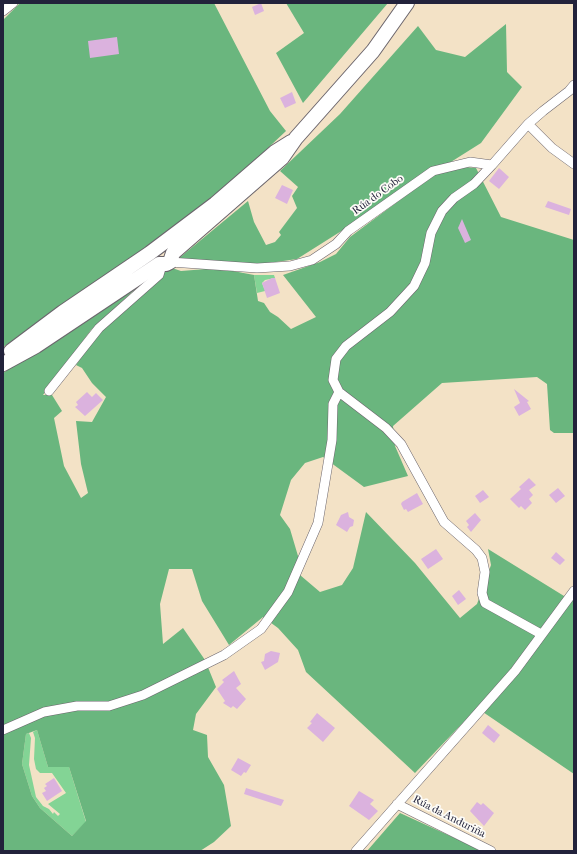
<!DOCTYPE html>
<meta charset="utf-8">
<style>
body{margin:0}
#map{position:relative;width:577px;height:854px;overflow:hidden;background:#f3e2c6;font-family:"IM FELL French Canon",serif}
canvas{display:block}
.frame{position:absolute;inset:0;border:4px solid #22223b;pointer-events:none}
</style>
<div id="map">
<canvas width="577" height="854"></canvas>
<div class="frame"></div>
</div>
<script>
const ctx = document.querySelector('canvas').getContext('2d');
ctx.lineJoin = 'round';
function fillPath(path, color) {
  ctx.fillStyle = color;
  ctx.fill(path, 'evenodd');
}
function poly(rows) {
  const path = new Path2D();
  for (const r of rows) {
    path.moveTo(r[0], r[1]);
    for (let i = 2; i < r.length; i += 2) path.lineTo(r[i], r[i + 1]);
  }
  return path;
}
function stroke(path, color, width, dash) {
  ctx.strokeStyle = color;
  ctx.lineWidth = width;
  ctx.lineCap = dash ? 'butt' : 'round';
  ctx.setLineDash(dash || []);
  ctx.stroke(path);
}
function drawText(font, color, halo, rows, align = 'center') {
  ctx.font = font + ' "IM FELL French Canon",serif';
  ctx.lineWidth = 3.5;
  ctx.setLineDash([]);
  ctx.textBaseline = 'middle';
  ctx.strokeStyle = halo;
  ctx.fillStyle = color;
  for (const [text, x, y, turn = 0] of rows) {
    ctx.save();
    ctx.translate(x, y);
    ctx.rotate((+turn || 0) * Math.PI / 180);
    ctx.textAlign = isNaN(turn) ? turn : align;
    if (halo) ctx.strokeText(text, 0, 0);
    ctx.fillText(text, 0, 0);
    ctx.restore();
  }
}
fillPath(poly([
 [254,275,274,275,275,278,265,280,262,283,264,288,265,287,265,291,257,293],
 [37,730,48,767,69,767,86,822,72,836,40,808,32,796,22,764,26,734,29,733,31,738,29,765,36,797,43,806,49,809,53,814,54,812,58,816,60,814,48,804,66,793,52,773,40,773,36,769,34,759,35,738,33,732]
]), '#83d495');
fillPath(poly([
 [20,3,214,3,270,111,286,131,234,180,142,253,3,347,3,20],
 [286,3,388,3,303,103,276,53,304,33],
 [506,24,507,72,522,87,481,143,297,259,262,264,178,259,248,201,254,222,266,245,275,242,281,235,279,232,297,208,292,196,298,187,280,171,340,114,418,26,436,50,465,57],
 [464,167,476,168,501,217,574,240,574,433,554,433,550,430,547,384,537,377,442,383,393,426,395,446,408,476,364,487,323,457,305,463,291,480,280,515,290,529,298,556,300,575,320,592,342,585,353,568,366,512,415,563,460,618,477,604,491,565,488,549,564,596,574,590,574,774,477,708,415,773,306,672,298,650,278,628,263,617,229,645,202,601,192,569,169,569,160,604,163,644,183,628,205,660,216,687,196,714,193,730,207,735,208,757,224,785,231,826,214,842,200,851,3,851,3,373,88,318,156,270,91,330,43,395,52,395,62,411,54,418,64,466,81,498,88,493,81,464,76,421,92,422,106,397,92,383,82,368,76,365,93,340,164,268,172,268,181,271,206,269,233,271,254,275,258,301,264,303,270,312,278,317,291,329,316,317,283,275,320,262,336,254,350,237,408,194,438,173],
 [37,730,48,767,69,767,86,821,72,836,40,808,32,796,22,764,26,734],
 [400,813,483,851,367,851]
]), '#6ab67e');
fillPath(poly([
 [261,3,264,11,255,15,252,7],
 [117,37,119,54,90,58,88,41],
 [292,92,296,103,285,108,280,98],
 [499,168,509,177,499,189,489,181],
 [282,185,293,190,287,204,275,198],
 [548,201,571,209,569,215,545,207],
 [462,219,471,240,465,243,458,228],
 [272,278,275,278,280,293,267,298,262,283],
 [514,389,529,401,527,402,531,409,519,416,514,407,520,403],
 [87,392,92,397,96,393,103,400,85,416,75,407,78,405,76,402],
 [529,478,536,485,529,490,533,495,529,499,532,503,525,510,521,506,519,508,510,499,521,489,519,487],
 [558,488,565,496,556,503,549,495],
 [483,490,489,497,480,503,475,496],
 [417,493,423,504,408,512,406,509,404,510,401,504,402,502],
 [348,512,349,517,354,520,353,526,350,527,347,532,336,525,341,515],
 [475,513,481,520,471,532,467,527,469,525,466,521],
 [436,549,443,559,428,569,421,559],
 [556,552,565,560,560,565,551,558],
 [459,590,466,599,458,605,452,596],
 [271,651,280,653,278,662,265,670,261,662,264,661,265,654],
 [234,671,241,684,236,688,246,699,237,709,233,706,231,708,223,703,225,701,217,689,224,682,222,680],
 [317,713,335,728,323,742,307,728,312,723,310,722],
 [488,725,500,735,494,743,482,733],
 [238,758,251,765,246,773,244,772,241,776,231,770],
 [54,778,62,791,47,801,42,793,46,791,44,788,47,786,45,784],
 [246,788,284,800,281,806,244,794],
 [359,791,374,800,370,804,378,811,369,820,349,806],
 [477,802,481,805,483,803,494,813,484,826,470,811]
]), '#dbb2de');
const minor = poly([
 [3,11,13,3],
 [528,124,552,148,574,164],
 [492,165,474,184,454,198,442,211,431,233,425,263,414,286,390,312,346,346,336,359,333,380,339,392,386,428,401,444,444,522,476,550,482,558,485,572,482,593,485,603,541,634],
 [170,262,257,268,290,266,312,260,336,244,348,231,433,171,470,162,492,165,528,124,543,111,569,91,574,85],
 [49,391,99,328,159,275,162,265],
 [3,730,44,712,77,706,109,706,143,695,224,655,261,629,288,592,318,523,332,440,333,404,339,392],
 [397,804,491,851],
 [356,851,515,671,574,591]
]);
const primary = poly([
 [11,351,63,312,150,253,215,204,275,152,291,142],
 [3,364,36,346,159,264,166,264,170,262,173,253,282,158,296,138,373,51,407,3]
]);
stroke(minor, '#6b656c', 10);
stroke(primary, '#6b656c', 16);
stroke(minor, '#fff', 9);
stroke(primary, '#fff', 14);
drawText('11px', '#22223b', '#fdfcf7', [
 ["Rúa do Cobo",378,195,-36],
 ["Rúa da Anduriña",449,817,27]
]);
</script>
